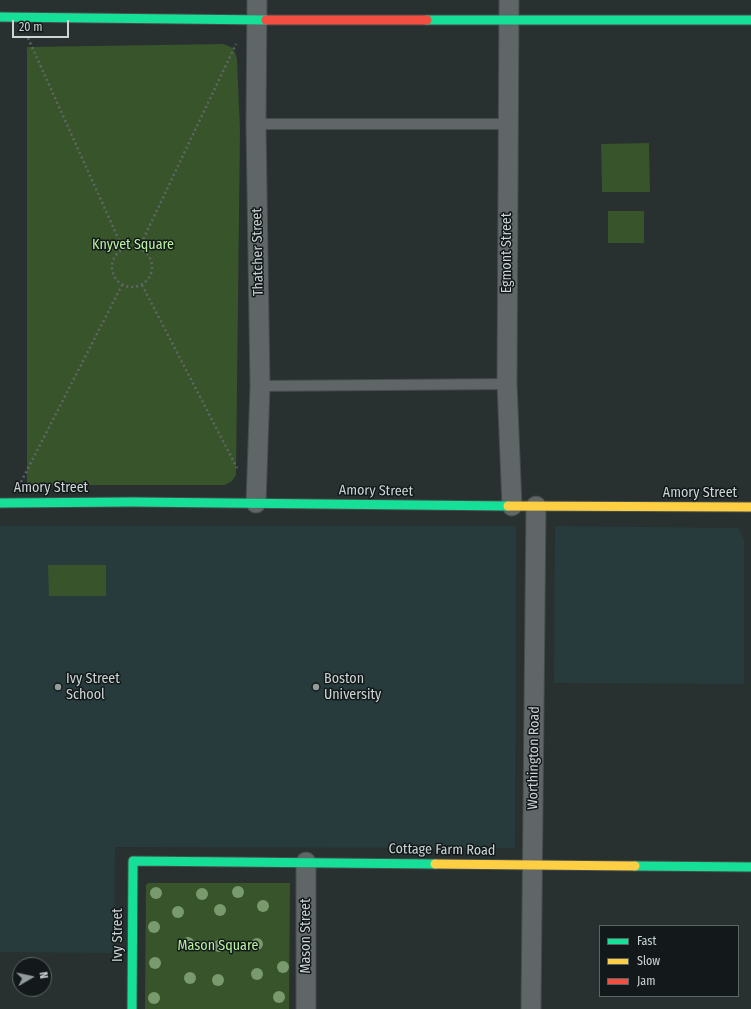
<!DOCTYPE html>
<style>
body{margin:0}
#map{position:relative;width:751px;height:1009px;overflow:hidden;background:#283030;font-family:"Fira Sans Condensed",sans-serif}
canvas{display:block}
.legend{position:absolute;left:599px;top:925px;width:140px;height:72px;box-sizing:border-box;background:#13191a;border:1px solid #5d6464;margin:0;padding:5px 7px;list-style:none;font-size:12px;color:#ccd4d4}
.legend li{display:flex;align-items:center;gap:8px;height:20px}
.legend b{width:20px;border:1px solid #5d6464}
.north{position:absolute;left:12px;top:957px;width:40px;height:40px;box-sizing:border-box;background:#13191a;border:1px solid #5d6464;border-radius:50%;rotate:81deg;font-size:11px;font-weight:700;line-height:16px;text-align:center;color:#ccd4d4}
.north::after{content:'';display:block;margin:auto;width:14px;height:18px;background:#939b9b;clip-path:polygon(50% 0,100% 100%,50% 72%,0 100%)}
.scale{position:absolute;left:12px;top:20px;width:57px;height:18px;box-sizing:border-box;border:2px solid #ccd4d4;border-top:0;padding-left:5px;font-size:12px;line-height:14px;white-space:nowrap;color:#ccd4d4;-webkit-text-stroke:3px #13191a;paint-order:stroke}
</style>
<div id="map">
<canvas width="751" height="1009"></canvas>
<ul class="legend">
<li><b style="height:5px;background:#16e098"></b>Fast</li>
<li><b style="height:5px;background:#ffcf43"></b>Slow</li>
<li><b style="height:5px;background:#f24e42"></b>Jam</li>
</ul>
<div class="north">N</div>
<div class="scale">20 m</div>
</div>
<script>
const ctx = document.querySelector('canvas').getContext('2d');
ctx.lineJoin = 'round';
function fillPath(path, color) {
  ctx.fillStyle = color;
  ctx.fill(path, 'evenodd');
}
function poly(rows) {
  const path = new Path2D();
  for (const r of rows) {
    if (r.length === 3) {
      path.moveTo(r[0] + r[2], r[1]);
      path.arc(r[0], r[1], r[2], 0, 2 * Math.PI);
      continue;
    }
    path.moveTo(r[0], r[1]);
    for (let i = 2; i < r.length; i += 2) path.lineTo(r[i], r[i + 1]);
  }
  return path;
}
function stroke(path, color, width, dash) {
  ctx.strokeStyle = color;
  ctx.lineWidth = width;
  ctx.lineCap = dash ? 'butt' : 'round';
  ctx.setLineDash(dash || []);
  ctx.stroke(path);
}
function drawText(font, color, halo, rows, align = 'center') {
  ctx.font = font + ' "Fira Sans Condensed",sans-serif';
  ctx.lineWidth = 3;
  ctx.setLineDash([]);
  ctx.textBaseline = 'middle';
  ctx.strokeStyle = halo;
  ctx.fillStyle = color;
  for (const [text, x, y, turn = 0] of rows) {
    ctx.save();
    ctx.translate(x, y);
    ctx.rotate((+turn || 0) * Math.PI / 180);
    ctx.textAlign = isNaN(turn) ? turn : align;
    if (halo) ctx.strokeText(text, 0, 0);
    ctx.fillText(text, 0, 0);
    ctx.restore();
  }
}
fillPath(poly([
 [0,526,516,526,515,848,115,847,114,953,0,952],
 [555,526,738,528,744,539,744,684,554,683]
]), '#273b3d');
fillPath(poly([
 [223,44,231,47,235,52,237,59,240,130,236,475,232,481,225,485,27,485,27,47],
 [649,143,650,192,602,192,601,144],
 [608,211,644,211,644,243,608,243],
 [48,565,106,565,106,596,49,596],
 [148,883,290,883,289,1009,145,1009,146,885]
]), '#38542a');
const lane = poly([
 [256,124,508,124],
 [260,386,507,384]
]);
const street = poly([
 [509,0,507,384,512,506],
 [256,503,260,386,256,124,257,0],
 [306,1009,306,862],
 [531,1009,536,506]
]);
const fast = poly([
 [0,17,266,20],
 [427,20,751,20],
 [0,503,132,502,508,506],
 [635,866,751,867],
 [132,1009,133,861,435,864]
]);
const slow = poly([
 [508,506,751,507],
 [435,864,635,866]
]);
const jam = poly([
 [266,20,427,20]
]);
stroke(lane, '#464d4d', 12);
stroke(street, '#464d4d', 21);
stroke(fast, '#464d4d', 11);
stroke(slow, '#464d4d', 11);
stroke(jam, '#464d4d', 11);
stroke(poly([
 [28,38,123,249],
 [132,267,20],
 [139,248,236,44],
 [142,285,237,468],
 [21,482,122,285]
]), '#606666', 2.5, [2, 3]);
stroke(lane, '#606667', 10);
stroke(street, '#606667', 19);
stroke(fast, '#16e098', 9);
stroke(slow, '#ffcf43', 9);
stroke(jam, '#f24e42', 9);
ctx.fillStyle = '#789a6c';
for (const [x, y] of [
 [238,892],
 [156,893],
 [202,894],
 [263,906],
 [220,910],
 [178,912],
 [154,927],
 [188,943],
 [257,944],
 [219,946],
 [155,963],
 [283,967],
 [257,974],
 [190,978],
 [218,980],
 [279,997],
 [154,998]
]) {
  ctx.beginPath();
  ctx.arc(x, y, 6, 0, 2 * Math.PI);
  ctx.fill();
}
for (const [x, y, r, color] of [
 [58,687,4,"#939b9b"],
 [316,687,4,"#939b9b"]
]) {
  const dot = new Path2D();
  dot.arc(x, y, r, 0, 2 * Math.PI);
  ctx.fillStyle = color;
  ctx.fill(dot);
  stroke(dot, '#13191a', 1.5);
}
drawText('14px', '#baf09d', '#13191a', [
 ["Knyvet Square",133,245],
 ["Mason Square",218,946]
]);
drawText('14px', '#ccd4d4', '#13191a', [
 ["Thatcher Street",258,252,-91],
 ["Egmont Street",507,253,-90],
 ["Amory Street",51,488],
 ["Amory Street",376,491,1],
 ["Amory Street",700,493],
 ["Worthington Road",534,758,-89],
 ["Cottage Farm Road",442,850,1],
 ["Ivy Street",118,935,-90],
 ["Mason Street",306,936,-90]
]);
drawText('14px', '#ccd4d4', '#13191a', [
 ["Ivy Street",66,679],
 ["School",66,695],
 ["Boston",324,679],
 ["University",324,695]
], 'left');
</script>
